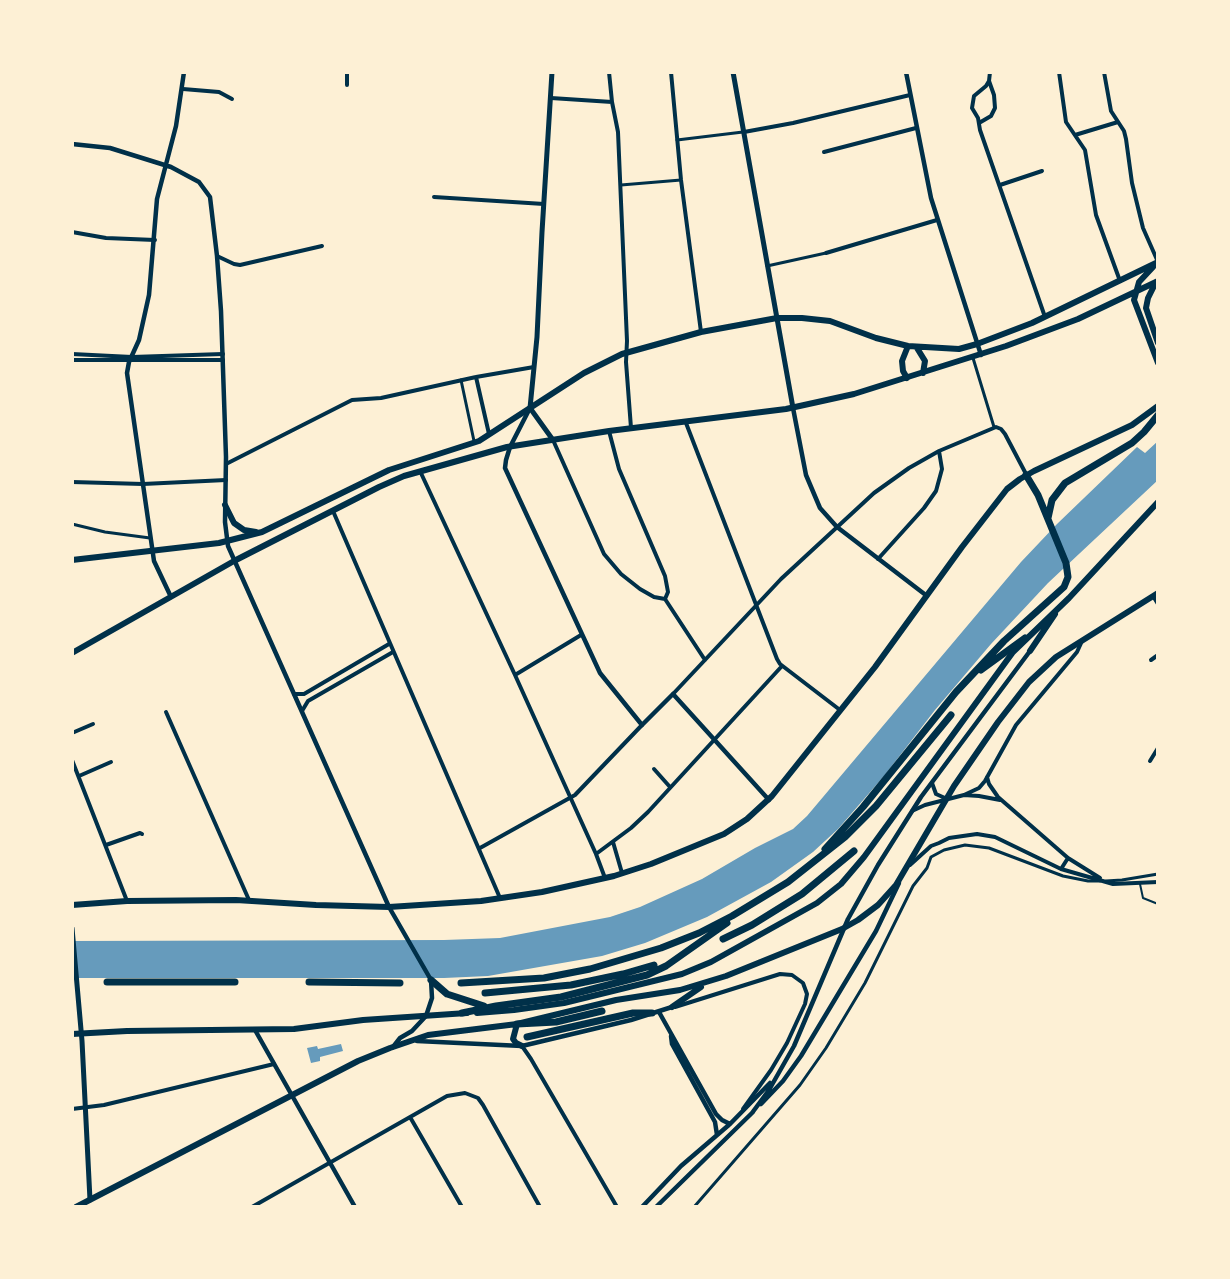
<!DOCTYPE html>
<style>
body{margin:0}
#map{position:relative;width:1230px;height:1279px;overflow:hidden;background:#fdf0d5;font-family:Poppins,sans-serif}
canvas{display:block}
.frame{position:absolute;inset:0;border:74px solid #fdf0d5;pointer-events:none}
</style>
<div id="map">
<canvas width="1230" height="1279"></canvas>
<div class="frame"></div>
</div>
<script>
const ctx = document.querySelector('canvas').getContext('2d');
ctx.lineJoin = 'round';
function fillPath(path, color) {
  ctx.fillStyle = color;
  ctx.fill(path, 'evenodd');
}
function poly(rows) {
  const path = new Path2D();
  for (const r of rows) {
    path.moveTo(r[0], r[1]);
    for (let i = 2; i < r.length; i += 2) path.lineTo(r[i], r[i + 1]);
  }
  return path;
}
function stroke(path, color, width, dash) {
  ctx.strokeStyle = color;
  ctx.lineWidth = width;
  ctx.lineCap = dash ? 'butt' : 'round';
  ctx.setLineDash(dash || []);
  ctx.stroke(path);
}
fillPath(poly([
 [1158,441,1158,480,1048,583,991,644,935,710,884,776,838,829,813,852,771,882,707,917,645,943,602,956,488,976,444,978,72,978,72,941,444,940,500,938,610,917,640,907,702,879,755,848,793,829,807,816,1021,562,1057,524,1137,447,1145,453],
 [341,1044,343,1051,320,1057,320,1061,311,1063,307,1048,317,1046,318,1049]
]), '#669bbc');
stroke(poly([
 [1140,884,1143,898,1158,904]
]), '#003049', 2);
stroke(poly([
 [677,140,743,132],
 [621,185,681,180],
 [767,266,826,253],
 [973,358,994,427],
 [461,380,474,441],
 [72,524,105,532,150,538],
 [1106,881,1122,880,1158,874],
 [694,1207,800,1085,826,1048,865,983,913,886,927,868,931,857,944,850,965,845,989,848,1063,876,1088,881,1100,881]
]), '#003049', 3);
stroke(poly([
 [609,72,612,102,618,132,627,341,626,362,631,428],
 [671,72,681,180,701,332],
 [1059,72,1066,122,1085,150,1096,215,1120,281],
 [1104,72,1111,111,1124,131,1126,139,1132,183,1143,228,1158,262],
 [989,81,986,86,974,96,972,108,978,118,980,130,1045,317],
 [347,85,347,72],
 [183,89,219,92,232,99],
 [551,98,612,102],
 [979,123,991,116,995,108,994,95,989,81,990,72],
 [744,132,793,123,910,95],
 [1075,135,1118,122],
 [824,152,916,128],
 [1000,185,1042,171],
 [434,197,544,204],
 [72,232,106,238,155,240],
 [826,253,937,220],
 [217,256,234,264,240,265,322,246],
 [72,354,132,357,223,354],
 [72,360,223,360],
 [476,377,489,434],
 [686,423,777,659,780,664,840,710],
 [609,431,619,469,665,576,668,592,665,599],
 [553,440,604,554,621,574,640,589,654,597,665,599],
 [226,464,352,400,381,398,476,377,534,367],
 [420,471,515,675,596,854,605,878],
 [72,482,143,484,226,480],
 [333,511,500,898],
 [878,559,924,508,936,491,942,469,939,451],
 [1153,596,1158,604],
 [665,599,705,660],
 [1151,660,1158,655],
 [515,675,581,635],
 [294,694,304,694,389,644],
 [673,694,781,579,874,493,909,468,939,451,996,427,1001,429,1005,434,1026,474],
 [302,711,308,701,393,652],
 [166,712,249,900],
 [72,733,93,724],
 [72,760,127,901],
 [1150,761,1158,748],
 [654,769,670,787],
 [79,776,111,762],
 [987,777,989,784,998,797,1068,858,1100,878],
 [932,783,936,794,945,798],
 [964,795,979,788,985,781,1016,725,1077,652,1082,641],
 [912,811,925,805,964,795,979,796,1000,800],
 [613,842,622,873],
 [106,845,140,833,142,834],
 [480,848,575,795,642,725],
 [596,854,631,828,648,812,782,666],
 [910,865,931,846,939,843,949,838,977,834,995,837,1061,869,1113,884,1158,882],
 [1061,869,1068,858],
 [675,1007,780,974,792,975,803,983,807,994,805,1004,787,1043,771,1070,743,1109],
 [522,1046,531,1059,617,1207],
 [72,1109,104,1105,274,1064],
 [410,1117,462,1207],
 [252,1207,447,1096,465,1093,478,1098,483,1105,540,1207]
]), '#003049', 4);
stroke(poly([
 [906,72,931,198,981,355],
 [72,144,110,148,171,167,199,182,210,197,217,256,221,311,226,457,225,522,228,546,389,907,431,980,432,998,426,1016,412,1031,400,1038,393,1047],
 [530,408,510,447,506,460,505,468,600,673,642,725,673,694,769,800],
 [793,408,806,475,820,508,837,527,927,596],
 [171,597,154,561,127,373,129,362,139,340,149,295,157,199,176,126,184,72],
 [659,1012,716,1114,722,1120,730,1124],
 [255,1030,355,1207],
 [671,1036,672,1044,715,1122,717,1135],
 [417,1041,522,1046,631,1020,672,1007],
 [761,1104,783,1081,801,1056,876,931,899,883],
 [752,1113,769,1090,794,1046,848,919,878,865,921,797,1030,651],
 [642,1207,681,1166,730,1124,770,1083],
 [656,1207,753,1112]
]), '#003049', 4.5);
stroke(poly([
 [552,72,542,232,537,337,530,408,553,440],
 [733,72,793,408],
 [72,928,82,1041,90,1200]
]), '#003049', 5);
stroke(poly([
 [1153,267,1139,282,1134,300,1158,363],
 [1156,282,1148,298,1146,308,1158,343],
 [917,348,925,361,923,373],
 [907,378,903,371,902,361,908,346],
 [225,505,234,523,244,530,256,532],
 [72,560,219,543,262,532,389,470,479,441,584,373,622,354,701,332,777,318,802,318,830,321,876,338,908,346,959,349,977,344,1032,323,1158,262],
 [1030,651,1055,614],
 [72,653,234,561,379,487,404,476,507,447,609,431,786,409,854,394,1006,346,1078,319,1158,281],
 [72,905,127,901,236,900,316,905,389,907,481,901,542,892,614,876,651,864,724,834,747,819,772,796,875,667,962,547,1007,489,1020,479,1034,471,1132,425,1158,406],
 [672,1007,701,987],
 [477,1013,514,1010,564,1003,682,974,711,962,817,903,841,884,864,857,1013,652,1069,598,1158,502],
 [517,1024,513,1039,516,1043,522,1046],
 [72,1034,127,1031,294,1029,363,1020,467,1013],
 [76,1207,358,1061,390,1048,428,1035,517,1024,616,1000,680,990,726,976,842,929,858,920,878,905,896,885,954,786,998,722,1029,682,1056,657,1158,593]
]), '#003049', 6);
stroke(poly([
 [1048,518,1052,500,1065,483,1132,443,1144,432,1158,415],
 [981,670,1025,638],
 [825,849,863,807,956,692,1004,641,1064,587,1068,577,1066,563,1038,495,1026,475],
 [723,939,752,925,802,894,854,851],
 [431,980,447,994,484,1006],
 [107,982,235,982],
 [309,982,400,983],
 [461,983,544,978,590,969,661,948,699,933,732,916,788,882,845,837,876,806,951,715],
 [485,993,571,985,623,974,654,965],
 [462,1013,496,1006,561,997,647,975,666,966,727,923],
 [517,1024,556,1022,602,1011],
 [527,1037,633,1013,652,1013]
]), '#003049', 7);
</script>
